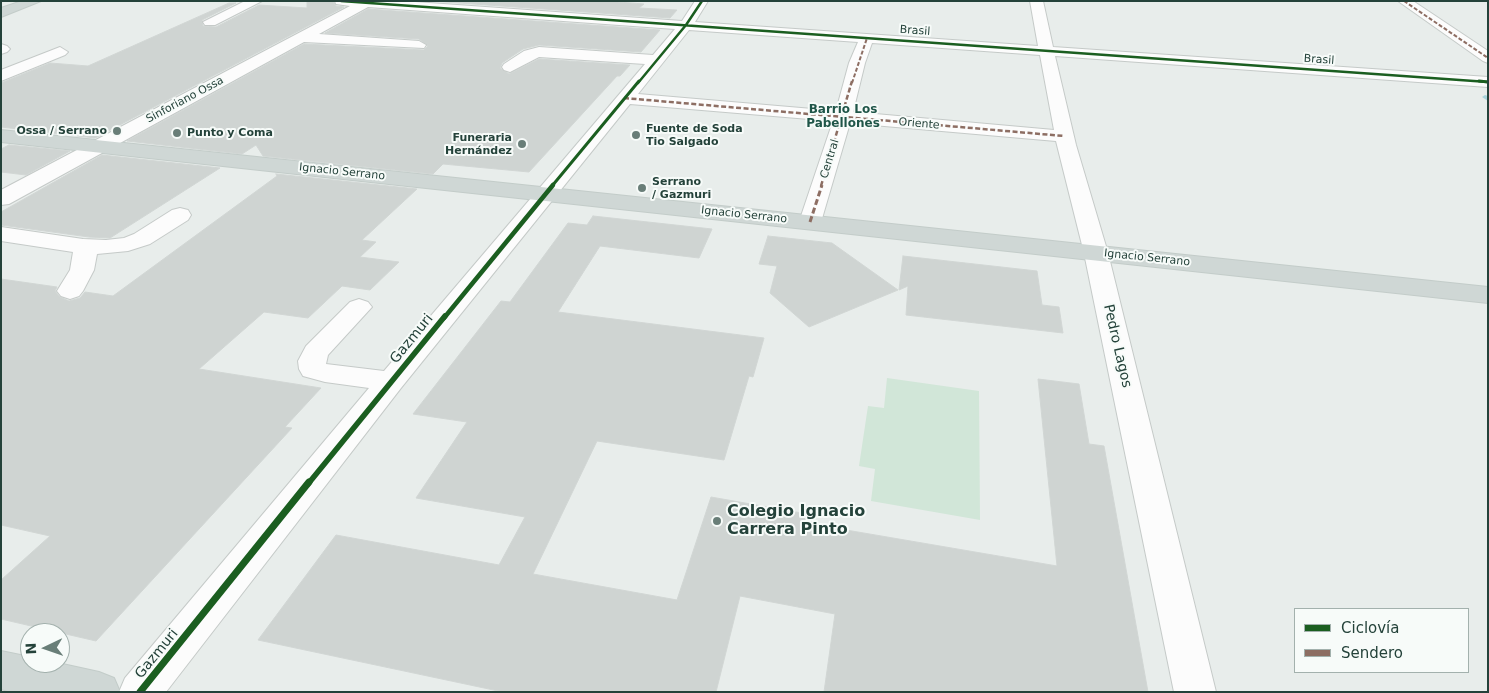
<!DOCTYPE html>
<meta charset="utf-8">
<style>
body{margin:0}
#map{position:relative;width:1489px;height:693px;overflow:hidden;background:#e8edeb;font-family:"DejaVu Sans",sans-serif}
canvas{display:block}
.frame{position:absolute;inset:0;border:2px solid #24423a;pointer-events:none}
.legend{position:absolute;left:1294px;top:608px;width:175px;height:65px;box-sizing:border-box;background:#f7fbf9;border:1px solid #a3b1ad;margin:0;padding:6px 9px;list-style:none;font-size:15px;color:#24423a}
.legend li{display:flex;align-items:center;gap:10px;height:25px}
.legend b{width:25px;border:1px solid #a3b1ad}
.north{position:absolute;left:20px;top:623px;width:50px;height:50px;box-sizing:border-box;background:#f7fbf9;border:1px solid #a3b1ad;border-radius:50%;rotate:267deg;font-size:14px;font-weight:700;line-height:20px;text-align:center;color:#24423a}
.north::after{content:'';display:block;margin:auto;width:18px;height:22px;background:#697e78;clip-path:polygon(50% 0,100% 100%,50% 72%,0 100%)}
</style>
<div id="map">
<canvas width="1489" height="693"></canvas>
<div class="frame"></div>
<ul class="legend">
<li><b style="height:6px;background:#1b5e20"></b>Ciclovía</li>
<li><b style="height:6px;background:#8d6e63"></b>Sendero</li>
</ul>
<div class="north">N</div>
</div>
<script>
const c = document.querySelector('canvas').getContext('2d');
c.lineJoin = 'round';
function fillPath(path, color) { c.fillStyle = color; c.fill(path, 'evenodd'); }
const shape = rows => new Path2D(rows.map(r => 'M' + r).join(''));
function strokePath(path, color, width, dash) { c.strokeStyle = color; c.lineWidth = width; c.lineCap = dash ? 'butt' : 'round'; c.setLineDash(dash || []); c.stroke(path); }
function label(font, color, halo, rows, align = 'center') {
  c.font = font + ' "DejaVu Sans",sans-serif'; c.lineWidth = 4; c.setLineDash([]); c.textBaseline = 'middle'; c.strokeStyle = halo; c.fillStyle = color; for (const [text, x, y, turn = 0] of rows) {
    c.save(); c.translate(x, y); c.rotate((+turn || 0) * Math.PI / 180); c.textAlign = isNaN(turn) ? turn : align; if (halo) c.strokeText(text, 0, 0); c.fillText(text, 0, 0); c.restore();
  }
}
const green = shape([
 [887,378,979,391,980,520,871,501,875,469,859,466,868,406,884,408]
]);
const stream = shape([
 [1485,95,1488,96,1488,101,1482,97,1485,95]
]);
const building = shape([
 [307,1,333,1,336,6,344,7,95,138,1,127,1,83,50,63,88,66,229,3,236,3,202,20,203,26,216,27,259,5,307,8,307,1],
 [431,1,605,1,644,4,639,8,677,10,670,18,431,1],
 [368,9,660,30,641,52,539,45,523,49,502,63,500,68,509,74,539,59,630,65,620,76,617,76,529,172,443,164,433,174,263,156,256,145,242,154,127,141,304,44,424,50,428,46,419,39,325,33,368,9],
 [9,145,70,151,26,175,1,172,1,149,9,145],
 [102,155,220,168,110,238,89,237,1,225,1,212,102,155],
 [276,174,417,189,362,240,376,242,360,257,399,262,370,290,342,286,308,318,264,312,199,369,321,388,285,427,292,428,96,641,1,619,1,580,50,536,1,525,1,279,57,287,55,291,60,297,69,301,80,298,85,292,113,296,277,176,276,174],
 [593,216,712,229,699,258,600,246,558,312,764,338,753,377,749,376,724,460,597,441,533,574,677,600,711,497,813,515,811,524,1057,566,1038,379,1079,384,1089,444,1104,446,1148,692,824,692,835,614,740,596,716,692,503,692,258,640,336,535,499,565,525,517,416,498,467,422,413,414,501,301,510,302,568,223,587,225,593,216],
 [768,236,832,243,898,290,809,327,770,293,777,266,759,264,768,236],
 [903,256,1037,271,1042,305,1059,307,1063,333,906,315,908,286,899,290,903,256]
]);
const minor = shape([
 [245,1,262,1,215,25,205,25,203,22,245,1],
 [335,1,401,1,682,21,695,1,708,1,695,22,1038,46,1030,1,1043,1,1053,47,1488,77,1488,87,1055,56,1076,145,1108,253,1216,692,1174,692,1084,253,1056,141,850,123,821,222,818,227,810,229,802,227,799,222,833,121,630,104,401,388,166,692,119,692,125,678,369,388,325,382,303,376,299,369,298,361,306,346,350,302,359,299,368,302,372,307,328,355,326,364,384,371,645,64,539,57,510,72,504,70,502,67,504,64,524,51,539,47,653,55,675,29,368,7,319,34,419,41,426,45,424,48,304,42,9,204,1,205,1,190,350,6,336,4,335,1],
 [689,30,858,42,849,63,836,111,638,94,689,30],
 [872,43,1040,55,1054,130,853,112,865,63,872,43],
 [1398,1,1413,1,1488,51,1488,63,1483,61,1398,1],
 [1,44,7,46,10,49,7,52,1,54,1,44],
 [60,47,68,52,65,55,1,81,1,70,60,47],
 [180,208,188,210,191,215,188,220,150,244,128,251,97,254,94,270,83,291,79,296,70,299,61,296,57,291,70,270,73,252,1,241,1,227,83,239,106,240,124,238,134,234,172,210,180,208]
]);
const major = shape([
 [22,1,41,1,1,17,1,8,22,1],
 [1,130,1488,287,1488,303,1,142,1,130],
 [1,651,30,657,30,663,58,663,99,672,114,678,120,692,11,692,1,689,1,651]
]);
const quietFar2 = shape([
 [1404,1,1488,58],
 [852,83,867,38]
]);
const quietFar1 = shape([
 [624,98,1064,136],
 [821,186,852,81]
]);
const quiet = shape([
 [810,222,822,185]
]);
const cyclewayFar4 = shape([
 [341,1,1488,82],
 [638,83,686,25,702,1]
]);
const cyclewayFar3 = shape([
 [1479,81,1488,82],
 [552,186,639,81]
]);
const cyclewayFar2 = shape([
 [444,318,553,185]
]);
const cyclewayFar1 = shape([
 [308,484,445,316]
]);
const cycleway = shape([
 [140,692,309,482]
]);
const markers = [
 [117,131,5,"#697e78"],
 [177,133,5,"#697e78"],
 [636,135,5,"#697e78"],
 [522,144,5,"#697e78"],
 [642,188,5,"#697e78"],
 [717,521,5,"#697e78"]
];
const farStreetnames = [
 ["Brasil",915,31,4],
 ["Brasil",1319,60,4],
 ["Sinforiano Ossa",185,100,-28],
 ["Oriente",919,124,5],
 ["Central",830,159,-73],
 ["Ignacio Serrano",342,172,6],
 ["Ignacio Serrano",744,215,6],
 ["Ignacio Serrano",1147,258,6]
];
const farPoinames = [
 ["Fuente de Soda",646,129],
 ["Tio Salgado",646,142],
 ["Ossa / Serrano",107,131,"right"],
 ["Punto y Coma",187,133],
 ["Funeraria",512,138,"right"],
 ["Hernández",512,151,"right"],
 ["Serrano",652,182],
 ["/ Gazmuri",652,195]
];
const farNeighbourhoodnames = [
 ["Barrio Los",843,110],
 ["Pabellones",843,124]
];
const streetNames = [
 ["Gazmuri",412,339,-51],
 ["Pedro Lagos",1117,346,77],
 ["Gazmuri",157,654,-51]
];
const nearPoinames = [
 ["Colegio Ignacio",727,512],
 ["Carrera Pinto",727,530]
];
fillPath(green, '#d1e6d8');
fillPath(stream, '#a9d4db');
fillPath(building, '#cfd4d2');
strokePath(building, '#d1d6d4', 1);
strokePath(minor, '#c5cac8', 2);
strokePath(major, '#c3ccc9', 2);
fillPath(minor, '#fcfcfc');
fillPath(major, '#cfd7d5');
strokePath(quietFar2, '#8d6e63', 2, [4, 2]);
strokePath(quietFar1, '#8d6e63', 2.5, [5, 2.5]);
strokePath(quiet, '#8d6e63', 3, [6, 3]);
strokePath(cyclewayFar4, '#1b5e20', 2.5);
strokePath(cyclewayFar3, '#1b5e20', 3);
strokePath(cyclewayFar2, '#1b5e20', 4.5);
strokePath(cyclewayFar1, '#1b5e20', 5.5);
strokePath(cycleway, '#1b5e20', 7);
for (const [x, y, r, color] of markers) { const dot = new Path2D(); dot.arc(x, y, r, 0, 2 * Math.PI); c.fillStyle = color; c.fill(dot); strokePath(dot, '#f7fbf9', 2); }
label('11px', '#24423a', '#f7fbf9', farStreetnames);
label('bold 11px', '#24423a', '#f7fbf9', farPoinames, 'left');
label('bold 12px', '#1f5548', '#f7fbf9', farNeighbourhoodnames);
label('14px', '#24423a', '#f7fbf9', streetNames);
label('bold 16px', '#24423a', '#f7fbf9', nearPoinames, 'left');
</script>
